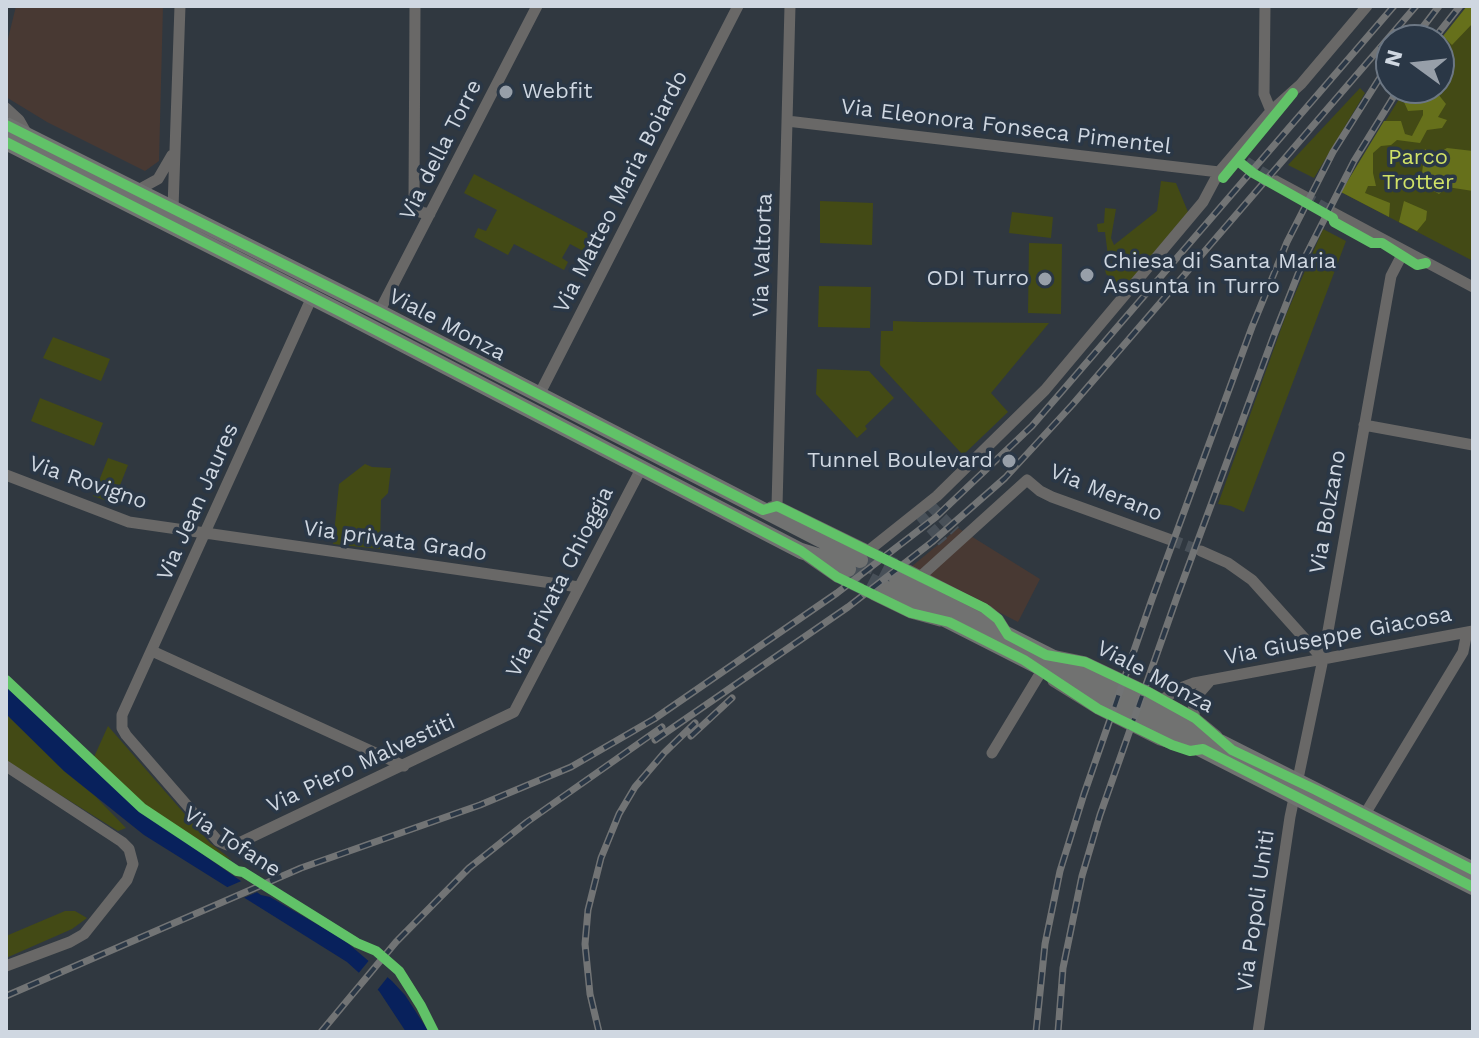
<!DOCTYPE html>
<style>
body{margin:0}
#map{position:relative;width:1479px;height:1038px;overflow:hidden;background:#303840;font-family:"Work Sans",sans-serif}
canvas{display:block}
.frame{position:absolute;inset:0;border:8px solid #cfd7e1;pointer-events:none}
.north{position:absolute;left:1375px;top:24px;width:80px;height:80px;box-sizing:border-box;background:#2a3746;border:2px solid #6c7784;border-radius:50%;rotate:285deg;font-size:22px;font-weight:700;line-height:32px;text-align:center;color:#cfd7e1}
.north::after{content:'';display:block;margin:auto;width:28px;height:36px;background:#979fa9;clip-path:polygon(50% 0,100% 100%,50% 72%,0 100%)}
</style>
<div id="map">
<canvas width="1479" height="1038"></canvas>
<div class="frame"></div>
<div class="north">N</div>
</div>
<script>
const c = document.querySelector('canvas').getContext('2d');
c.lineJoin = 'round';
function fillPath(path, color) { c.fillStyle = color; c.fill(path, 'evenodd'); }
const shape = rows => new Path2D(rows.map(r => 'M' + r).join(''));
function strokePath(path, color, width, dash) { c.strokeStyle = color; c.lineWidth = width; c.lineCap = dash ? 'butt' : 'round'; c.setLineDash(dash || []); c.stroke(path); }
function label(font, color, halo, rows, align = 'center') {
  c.font = font + ' "Work Sans",sans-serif'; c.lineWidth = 7; c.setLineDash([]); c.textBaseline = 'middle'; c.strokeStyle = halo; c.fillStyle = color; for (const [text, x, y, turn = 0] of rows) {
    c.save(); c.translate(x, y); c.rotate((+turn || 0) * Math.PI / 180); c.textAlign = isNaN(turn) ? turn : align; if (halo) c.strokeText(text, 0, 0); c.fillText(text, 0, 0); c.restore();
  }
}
const commercial = shape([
 [16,6,163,6,159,161,145,171,47,122,6,97,6,47],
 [958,528,1040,579,1018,622,911,567]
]);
const green = shape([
 [1467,6,1473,6,1473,261,1341,192,1406,88,1439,88,1439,42],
 [1360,88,1365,93,1314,178,1288,165],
 [474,174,593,236,585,252,570,244,562,258,568,262,564,270,514,244,508,255,474,237,478,228,486,231,497,210,464,193],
 [1161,181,1176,183,1188,212,1120,293,1111,286,1111,278,1106,274,1104,264,1115,262,1115,256,1108,256,1105,232,1098,232,1097,224,1104,223,1105,208,1116,209,1111,238,1114,245,1157,211],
 [820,201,873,203,872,245,820,243],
 [1012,212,1053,217,1051,238,1009,233],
 [1323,229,1346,241,1244,512,1231,506,1218,504,1286,315],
 [1029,243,1062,244,1061,314,1028,313],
 [819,286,871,287,870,328,818,327],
 [893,321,920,322,1049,323,991,393,1008,412,963,455,880,365,881,331,893,331],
 [53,337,110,359,101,381,43,358],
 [817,369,869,371,894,398,865,426,867,429,857,438,816,394],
 [40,398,103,423,94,446,31,421],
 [108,458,128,465,113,503,93,496],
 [365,464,372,467,391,468,388,493,381,500,380,549,333,544,339,484],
 [6,714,64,771,95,796,126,828,118,831,6,761],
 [108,726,210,843,232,860,216,853,144,804,94,757],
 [65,911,75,911,87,918,72,929,6,958,6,936]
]);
const forest = shape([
 [1467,6,1473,6,1473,23,1452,45,1443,36],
 [1434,89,1446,104,1438,117,1447,120,1442,128,1427,130,1420,143,1397,140,1391,145,1381,146,1373,153,1373,173,1376,186,1368,186,1365,193,1390,203,1389,217,1341,192,1384,121,1401,121,1405,134,1412,136,1423,115,1423,110,1408,111,1404,102,1415,91],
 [1447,148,1473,151,1473,191,1447,187,1439,194,1412,179,1422,173,1425,149,1434,156],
 [1404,201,1427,211,1426,220,1417,231,1399,222]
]);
const water = shape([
 [6,687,145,814,261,895,270,897,344,940,392,981,405,995,429,1032,406,1032,379,991,347,962,144,835,64,771,6,714]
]);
const pier = shape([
 [246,879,262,890,239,900,223,889],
 [371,958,390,974,375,993,357,975]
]);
const minorTunnel = shape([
 [1246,162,1276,181],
 [1304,196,1332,212],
 [931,506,955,531],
 [920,515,943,542],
 [1171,540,1201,551],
 [871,552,908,570],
 [837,577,874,595]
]);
const primaryTunnel = shape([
 [860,560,897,579],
 [848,569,884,588]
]);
const minor = shape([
 [415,6,414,200,420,212,430,214],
 [1265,6,1264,94,1271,111],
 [6,108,19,120,28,136],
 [787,121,1219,172],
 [1276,181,1304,196],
 [138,190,158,179,172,155],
 [173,208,180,6],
 [1332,212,1473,287],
 [312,297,122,715,122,728,126,735,218,841,227,845,239,843,514,712,641,469],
 [379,312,537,6],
 [539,395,738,6],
 [1364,425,1473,445],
 [6,475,129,522,579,587],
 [777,506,790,6],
 [771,507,777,506,871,552],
 [868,551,937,496,1045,390,1203,202,1219,172,1271,111,1301,84,1367,6],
 [1201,551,1228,563,1252,580,1323,659],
 [808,557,837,577],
 [908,570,988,611,998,619,1008,635],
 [921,576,1027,480,1040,491,1052,497,1171,540],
 [874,595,911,613,940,621],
 [152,651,404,766],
 [1056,656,1085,662,1148,692,1195,718,1217,736],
 [1053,681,1098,709,1160,740,1194,750],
 [1162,700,1178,689,1194,683,1473,631],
 [1195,718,1193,709,1196,697,1210,681],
 [992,753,1041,672],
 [6,766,122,842,129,849,133,864,127,880,84,934,70,942,6,966],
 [1365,814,1463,652,1467,632],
 [1258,1032,1290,817,1323,659,1391,276,1404,251]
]);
const primary = shape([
 [6,125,379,312,860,560],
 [6,142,341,312,801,551,827,559,848,569],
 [897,579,1473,870],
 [884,588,1473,887]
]);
const rail = shape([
 [1413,40,1439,6],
 [1433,40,1460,6],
 [691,736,732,698],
 [655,740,848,607,932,542,1005,478,1073,404,1416,6],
 [6,996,301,868,480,805,571,767,654,719,837,593,936,517,1032,426,1394,6],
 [321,1032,396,942,469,868,527,822,662,727],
 [599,1032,590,994,585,944,588,910,601,858,619,814,635,787,664,753,695,723],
 [1036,1032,1045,944,1060,871,1084,794,1152,599,1252,327,1287,242,1333,152,1391,60],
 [1058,1032,1063,968,1082,876,1100,815,1178,594,1274,335,1304,259,1354,161,1399,88]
]);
const cycleway = shape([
 [6,125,379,312,763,510,777,506,984,608,998,619,1008,635,1046,655,1085,662,1148,692,1195,718,1232,750,1316,790,1473,870],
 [6,142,341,312,801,551,837,577,911,613,949,622,1024,660,1098,709,1172,745,1190,751,1203,749,1473,887],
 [1238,161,1253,173,1333,218,1334,222,1372,243,1382,243,1417,265,1426,263],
 [1223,178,1293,93],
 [6,680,142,808,237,871,243,872,357,943,376,951,399,971,421,1006,434,1032]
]);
const markers = [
 [506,92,8,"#979fa9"],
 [1087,275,8,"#979fa9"],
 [1045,279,8,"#979fa9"],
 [1009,461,8,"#979fa9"]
];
const poiNames = [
 ["Webfit",522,92],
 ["Chiesa di Santa Maria",1103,262],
 ["Assunta in Turro",1103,287],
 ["ODI Turro",1029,279,"right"],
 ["Tunnel Boulevard",993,461,"right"]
];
const streetNames = [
 ["Via Eleonora Fonseca Pimentel",1006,127,7],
 ["Via della Torre",441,150,-63],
 ["Via Matteo Maria Boiardo",621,192,-63],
 ["Via Valtorta",763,255,-88],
 ["Viale Monza",447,325,28],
 ["Via Rovigno",88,483,19],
 ["Via Merano",1106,493,22],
 ["Via Jean Jaures",198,502,-66],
 ["Via Bolzano",1328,512,-80],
 ["Via privata Grado",395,541,8],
 ["Via privata Chioggia",560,582,-63],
 ["Via Giuseppe Giacosa",1338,636,-11],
 ["Viale Monza",1155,677,28],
 ["Via Piero Malvestiti",361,764,-25],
 ["Via Tofane",232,842,33],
 ["Via Popoli Uniti",1256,911,-82]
];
const parkNames = [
 ["Parco",1418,158],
 ["Trotter",1418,183]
];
fillPath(commercial, '#483933');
fillPath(green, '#434a15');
fillPath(forest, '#66701b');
fillPath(water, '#08215c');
fillPath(pier, '#303840');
strokePath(minorTunnel, '#485058', 11, [11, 5.5]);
strokePath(primaryTunnel, '#485058', 16, [16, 8]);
strokePath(minor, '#696867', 11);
strokePath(primary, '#717271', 16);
strokePath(rail, '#727475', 7);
strokePath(rail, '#2a3746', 4, [12]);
strokePath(cycleway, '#61c268', 10);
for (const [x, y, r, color] of markers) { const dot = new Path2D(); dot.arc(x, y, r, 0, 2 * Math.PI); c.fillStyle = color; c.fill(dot); strokePath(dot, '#2a3746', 3); }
label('22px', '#cfd7e1', '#2a3746', poiNames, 'left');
label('22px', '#cfd7e1', '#2a3746', streetNames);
label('22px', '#d0e167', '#2a3746', parkNames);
</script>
